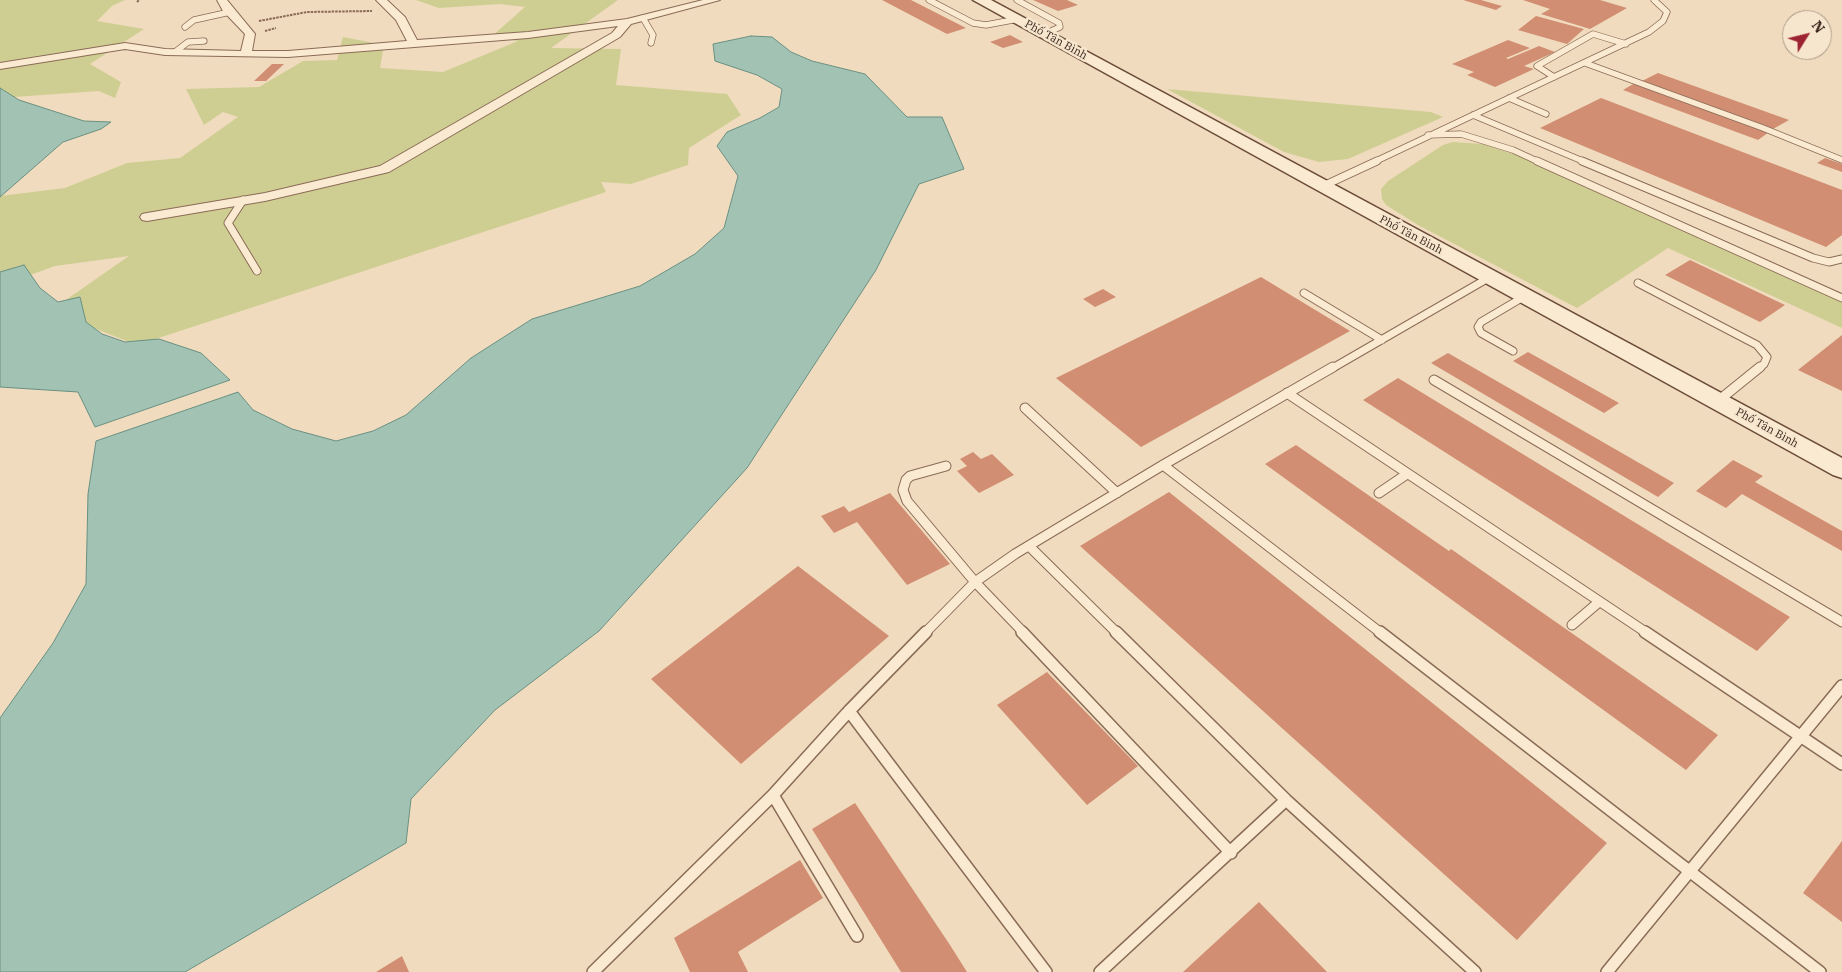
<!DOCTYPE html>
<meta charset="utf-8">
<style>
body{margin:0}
#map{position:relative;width:1842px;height:972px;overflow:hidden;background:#f0dbbe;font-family:"IBM Plex Serif",serif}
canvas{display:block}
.north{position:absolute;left:1782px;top:10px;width:50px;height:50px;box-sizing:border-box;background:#f7e6ce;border:1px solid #ab9986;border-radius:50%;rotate:54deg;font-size:14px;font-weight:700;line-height:20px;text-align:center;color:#38261b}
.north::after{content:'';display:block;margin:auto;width:18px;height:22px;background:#9c2332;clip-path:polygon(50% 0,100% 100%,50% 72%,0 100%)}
</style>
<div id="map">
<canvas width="1842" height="972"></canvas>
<div class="north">N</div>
</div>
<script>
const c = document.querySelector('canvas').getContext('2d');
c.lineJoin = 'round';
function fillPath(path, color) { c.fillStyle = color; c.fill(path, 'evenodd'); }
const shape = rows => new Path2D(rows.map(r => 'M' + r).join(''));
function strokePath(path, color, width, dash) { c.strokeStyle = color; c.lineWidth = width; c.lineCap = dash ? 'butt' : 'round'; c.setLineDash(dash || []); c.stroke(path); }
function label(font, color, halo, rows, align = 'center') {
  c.font = font + ' "IBM Plex Serif",serif'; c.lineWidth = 5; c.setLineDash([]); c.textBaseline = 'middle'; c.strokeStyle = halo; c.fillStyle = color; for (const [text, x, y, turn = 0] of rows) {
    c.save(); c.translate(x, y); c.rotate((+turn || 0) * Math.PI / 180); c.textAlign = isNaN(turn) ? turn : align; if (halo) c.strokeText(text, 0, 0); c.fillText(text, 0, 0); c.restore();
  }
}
const green = shape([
 [0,0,125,0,112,6,97,21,144,29,90,64,121,82,115,98,99,91,0,98],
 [416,0,618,0,551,48,621,49,616,85,727,94,741,115,689,148,688,165,631,184,601,182,606,192,137,345,50,311,129,256,55,266,0,286,0,196,65,188,127,163,180,158,238,117,223,112,204,125,186,89,259,87,303,61,337,60,343,37,384,45,380,68,443,72,518,41,491,37,525,7,500,4,439,8],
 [1167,89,1431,112,1443,117,1348,159,1319,162,1284,152],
 [1453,142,1483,144,1525,158,1842,301,1842,328,1668,248,1577,308,1418,225,1386,205,1382,199,1381,189,1388,181,1443,145]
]);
const water = shape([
 [751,36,772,37,791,52,812,61,865,74,907,117,942,117,964,169,919,184,876,270,747,468,599,631,495,710,411,799,406,843,185,972,0,972,0,718,53,643,86,584,88,494,96,441,238,392,253,410,292,429,336,441,373,431,406,415,471,358,532,319,640,286,695,254,724,228,738,176,717,146,727,132,760,118,779,107,782,89,757,75,715,61,713,44,751,36],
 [0,88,19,100,84,121,111,122,101,129,63,142,0,197,0,88],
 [24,265,40,288,58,302,80,297,86,322,102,334,125,342,159,339,201,353,230,380,95,427,78,392,0,387,0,272,24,265]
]);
const building = shape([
 [882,0,911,0,966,28,947,34],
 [1033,0,1067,0,1078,5,1058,11],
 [1463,0,1481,0,1502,6,1496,10],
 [1523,0,1600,0,1627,8,1590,29,1541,14,1550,9],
 [1536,16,1584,29,1567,44,1518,30],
 [1010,35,1023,42,1003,48,990,42],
 [1508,40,1530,48,1506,58,1508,59,1539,46,1555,52,1524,66,1534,69,1495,87,1467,75,1474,72,1452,64],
 [272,64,284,64,266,81,254,81],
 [1658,73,1789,120,1773,129,1642,81],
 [1635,83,1769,132,1758,140,1623,90],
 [1601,98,1842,190,1842,235,1826,247,1540,128],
 [1825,158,1842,164,1842,172,1817,163],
 [1690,260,1785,305,1760,322,1665,275],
 [1261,277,1350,331,1141,447,1056,378],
 [1103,289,1116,297,1095,307,1083,299],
 [1842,335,1842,391,1798,370],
 [1528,352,1619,403,1604,413,1513,361],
 [1448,353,1674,483,1658,497,1431,363],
 [1398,378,1790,617,1757,651,1363,400],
 [1296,445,1449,551,1451,549,1718,735,1686,770,1265,464],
 [973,452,981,459,992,454,1014,475,979,493,957,471,967,466,960,459],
 [1733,460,1763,476,1755,482,1842,531,1842,551,1742,494,1726,508,1696,491],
 [1169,492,1607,843,1517,940,1080,546],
 [890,493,950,564,907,585,857,522,834,533,821,516,844,506,849,512],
 [798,566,889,636,741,764,651,679],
 [1047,672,1138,766,1087,805,997,705],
 [855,803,950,945,967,972,901,972,812,829],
 [1842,841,1842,922,1803,893],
 [800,860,823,898,738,952,748,972,690,972,674,938],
 [1259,902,1327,972,1183,972],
 [402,956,409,972,376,972]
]);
const path = shape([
 [137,2,139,0],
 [259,21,307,12,372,11],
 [265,31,276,28]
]);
const laneFar3 = shape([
 [929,0,973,23,986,25,1018,19],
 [1017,0,1059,23,1060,27,1045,34],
 [643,18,653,35,651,43],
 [185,27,194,20,230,12],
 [175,52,188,42,204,41],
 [1585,63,1763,128,1842,160],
 [1554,77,1537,66,1593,34,1626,44],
 [1509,98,1546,114],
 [1473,115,1585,162],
 [1428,135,1461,134,1513,150,1539,162],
 [1374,162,1649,32,1663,21,1667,12,1654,0]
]);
const laneFar2 = shape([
 [1537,161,1842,298],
 [1582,161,1813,258,1829,262,1842,259],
 [1321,187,1377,161],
 [243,200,228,223,257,271],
 [1638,283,1757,345,1767,357,1764,364,1758,369],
 [1304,293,1382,340],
 [1513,351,1481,333,1478,327,1481,322,1525,296],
 [1331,369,1490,277]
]);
const laneFar1 = shape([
 [1434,380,1842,622],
 [1287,393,1647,633],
 [1718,401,1760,367],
 [1025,408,1117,493],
 [1163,465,1381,633],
 [946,466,910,476,906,480,903,490,907,501,975,582,1024,633],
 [1379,493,1407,474],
 [1029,546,1117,633],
 [1572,625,1599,602],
 [925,633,975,582,1015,554,1163,465,1333,367]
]);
const lane = shape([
 [1022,632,1231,853],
 [1116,632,1286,800,1475,972],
 [1380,632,1820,972],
 [1645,632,1842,764],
 [849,711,1046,972],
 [773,795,857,936],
 [593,972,773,795,849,711,926,632],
 [1100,972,1286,800],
 [1607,972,1842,686]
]);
const street = shape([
 [217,0,227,0,255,34,252,51,288,51,407,41,396,20,376,0,387,0,405,17,417,40,528,32,627,19,703,0,720,0,631,24,620,37,389,172,265,201,147,221,142,220,140,217,142,214,147,213,265,193,380,166,612,33,618,26,528,38,288,57,165,55,125,49,0,69,0,63,125,43,165,49,241,51,245,34,223,11,217,0]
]);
const secondary = shape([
 [973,0,991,0,1842,458,1842,478,1833,475,973,0]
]);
const farStreetnames = [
 ["Phố Tân Bình",1056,40,29],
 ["Phố Tân Bình",1411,235,28],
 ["Phố Tân Bình",1767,428,29]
];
fillPath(green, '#cfce92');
fillPath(water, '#a2c2b4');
strokePath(water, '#699081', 1);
fillPath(building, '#d18e72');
strokePath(laneFar3, '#8a6b56', 7);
strokePath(laneFar2, '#8a6b56', 9);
strokePath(laneFar1, '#8a6b56', 11);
strokePath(lane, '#8a6b56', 14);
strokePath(street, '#8a6b56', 2);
strokePath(secondary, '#6b4c39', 3);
strokePath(path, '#8a6b56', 2, [2.5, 1]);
strokePath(laneFar3, '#fbead2', 5.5);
strokePath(laneFar2, '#fbead2', 7);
strokePath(laneFar1, '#fbead2', 9);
strokePath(lane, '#fbead2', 11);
fillPath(street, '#fbead2');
fillPath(secondary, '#fbead2');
label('11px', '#38261b', '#f7e6ce', farStreetnames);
</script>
